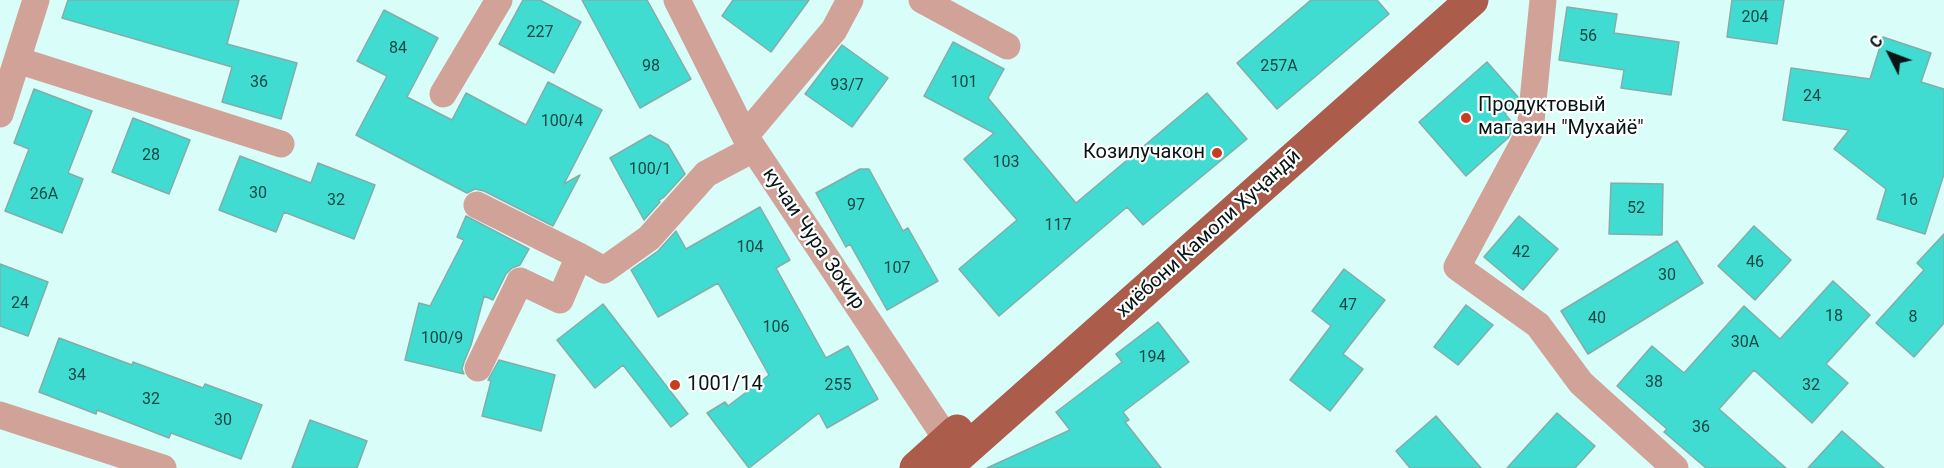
<!DOCTYPE html>
<meta charset="utf-8">
<style>
body{margin:0}
#map{position:relative;width:1944px;height:468px;overflow:hidden;background:#d9fdf9;font-family:Roboto,sans-serif}
canvas{display:block}
.north{position:absolute;left:1860px;top:24px;width:60px;height:60px;-webkit-text-stroke:4px #fff;paint-order:stroke;rotate:312deg;font-size:16px;font-weight:700;line-height:24px;text-align:center;color:#061615}
.north::after{content:'';display:block;margin:auto;width:21px;height:27px;background:#061615;clip-path:polygon(50% 0,100% 100%,50% 72%,0 100%)}
</style>
<div id="map">
<canvas width="1944" height="468"></canvas>
<div class="north">С</div>
</div>
<script>
const c = document.querySelector('canvas').getContext('2d');
c.lineJoin = 'round';
function fillPath(path, color) { c.fillStyle = color; c.fill(path, 'evenodd'); }
const shape = rows => new Path2D(rows.map(r => 'M' + r).join(''));
function strokePath(path, color, width, dash) { c.strokeStyle = color; c.lineWidth = width; c.lineCap = dash ? 'butt' : 'round'; c.setLineDash(dash || []); c.stroke(path); }
function label(font, color, halo, rows, align = 'center') {
  c.font = font + ' Roboto,sans-serif'; c.lineWidth = 4.5; c.setLineDash([]); c.textBaseline = 'middle'; c.strokeStyle = halo; c.fillStyle = color; for (const [text, x, y, turn = 0] of rows) {
    c.save(); c.translate(x, y); c.rotate((+turn || 0) * Math.PI / 180); c.textAlign = isNaN(turn) ? turn : align; if (halo) c.strokeText(text, 0, 0); c.fillText(text, 0, 0); c.restore();
  }
}
const building = shape([
 [68,0,239,0,227,44,297,63,281,119,222,102,232,67,62,18,68,0],
 [523,0,540,0,581,22,554,73,499,44,523,0],
 [582,0,647,0,691,79,640,108,582,0],
 [733,0,809,0,771,52,722,16,733,0],
 [1311,0,1377,0,1389,14,1277,109,1237,63,1311,0],
 [1732,0,1784,0,1777,44,1727,37,1732,0],
 [1567,7,1617,14,1614,33,1679,42,1671,95,1621,88,1624,70,1559,60,1567,7],
 [384,10,438,38,407,97,452,120,466,93,526,125,548,82,602,110,564,184,580,175,553,226,484,191,475,189,467,193,356,135,387,76,357,61,384,10],
 [1883,37,1931,53,1921,82,1944,89,1944,174,1925,234,1877,219,1886,189,1834,149,1849,130,1783,120,1791,68,1870,79,1883,37],
 [953,42,1004,69,988,98,1076,203,1207,93,1247,139,1143,225,1127,207,999,316,959,269,1017,220,964,159,994,133,924,96,953,42],
 [842,45,888,78,852,127,805,94,842,45],
 [1487,62,1518,97,1517,103,1505,114,1515,126,1508,138,1466,176,1419,122,1487,62],
 [34,89,92,111,68,173,83,179,62,233,5,211,29,149,14,143,34,89],
 [133,118,190,140,169,194,112,172,133,118],
 [650,135,668,145,685,174,664,197,659,200,660,202,644,220,610,158,650,135],
 [240,156,311,183,318,163,375,185,354,239,284,212,276,232,219,210,240,156],
 [860,169,869,169,903,231,908,228,938,281,887,310,850,244,846,247,816,193,860,169],
 [1611,183,1663,184,1662,235,1609,234,1611,183],
 [760,207,790,260,776,268,826,358,848,346,878,399,827,428,819,413,749,468,707,413,725,402,728,406,769,375,718,283,658,317,631,270,658,251,676,231,686,249,760,207],
 [466,216,529,249,520,265,512,268,506,274,493,300,484,296,471,345,464,362,462,369,464,374,405,360,419,303,430,306,464,240,457,237,466,216],
 [1519,216,1558,249,1523,290,1484,257,1519,216],
 [1754,226,1791,260,1755,300,1718,266,1754,226],
 [1944,234,1944,323,1914,357,1876,323,1924,270,1917,263,1944,234],
 [1677,241,1703,283,1588,354,1561,311,1677,241],
 [0,264,48,282,28,336,0,326,0,264],
 [1344,269,1385,300,1343,354,1363,369,1330,411,1290,380,1331,326,1312,311,1344,269],
 [1833,281,1870,315,1826,364,1848,383,1812,423,1754,370,1719,409,1786,468,1706,468,1664,432,1667,429,1617,386,1652,346,1684,373,1744,306,1780,339,1833,281],
 [603,304,688,414,671,427,623,365,595,388,557,340,603,304],
 [1466,305,1493,325,1458,365,1434,347,1466,305],
 [1158,322,1189,362,1123,412,1129,420,1125,422,1161,468,987,468,1070,430,1056,412,1122,362,1116,354,1158,322],
 [59,338,132,365,133,362,203,388,205,384,262,405,241,459,171,433,169,438,97,410,96,414,39,392,59,338],
 [499,360,555,375,541,431,482,416,491,381,488,380,499,360],
 [1557,413,1595,446,1575,468,1507,468,1557,413],
 [1436,416,1481,468,1410,468,1396,451,1436,416],
 [310,420,367,441,357,468,292,468,310,420],
 [1842,431,1884,468,1808,468,1842,431]
]);
const street = shape([
 [677,0,745,136,958,456],
 [922,0,1007,46],
 [1543,0,1530,131,1457,267,1538,325,1581,383,1675,468],
 [17,60,281,144],
 [443,94,499,0],
 [0,114,36,0],
 [745,136,834,30,850,0],
 [477,205,579,256],
 [478,368,520,281,560,300,579,256,604,270,649,238,706,174,753,149],
 [0,415,163,468]
]);
const primary = shape([
 [916,468,957,431],
 [945,468,1472,0]
]);
const markers = [
 [1466,118,6,"#c73d20"],
 [1217,153,6,"#c73d20"],
 [675,385,6,"#c73d20"]
];
const numberNames = [
 ["204",1755,18],
 ["227",540,33],
 ["56",1588,37],
 ["84",398,49],
 ["98",651,67],
 ["257А",1279,67],
 ["36",259,83],
 ["101",964,83],
 ["93/7",847,86],
 ["24",1812,97],
 ["100/4",562,122],
 ["28",151,156],
 ["103",1006,163],
 ["100/1",650,170],
 ["30",258,194],
 ["26А",44,195],
 ["32",336,201],
 ["16",1909,201],
 ["97",856,206],
 ["52",1636,209],
 ["117",1058,226],
 ["104",750,248],
 ["42",1521,253],
 ["46",1755,263],
 ["107",897,269],
 ["30",1667,276],
 ["24",20,304],
 ["47",1348,306],
 ["18",1834,317],
 ["8",1913,318],
 ["40",1597,319],
 ["106",776,328],
 ["100/9",442,339],
 ["30А",1745,343],
 ["194",1152,358],
 ["34",77,376],
 ["38",1654,383],
 ["255",838,386],
 ["32",1811,386],
 ["32",151,400],
 ["30",223,421],
 ["36",1701,428]
];
const poiNames = [
 ["Продуктовый",1478,106],
 ["магазин \"Мухайё\"",1478,129],
 ["Козилучакон",1205,153,"right"],
 ["1001/14",687,385]
];
const streetNames = [
 ["хиёбони Камоли Хуҷандӣ",1209,234,-42],
 ["кучаи Чура Зокир",813,239,56]
];
fillPath(building, '#41dcd1');
strokePath(building, '#82ada9', 1.5);
strokePath(street, '#d0a298', 27);
strokePath(primary, '#ab5c4a', 33);
for (const [x, y, r, color] of markers) { const dot = new Path2D(); dot.arc(x, y, r, 0, 2 * Math.PI); c.fillStyle = color; c.fill(dot); strokePath(dot, '#fff', 2); }
label('16px', '#154844', null, numberNames);
label('20px', '#061615', '#fff', poiNames, 'left');
label('20px', '#061615', '#fff', streetNames);
</script>
